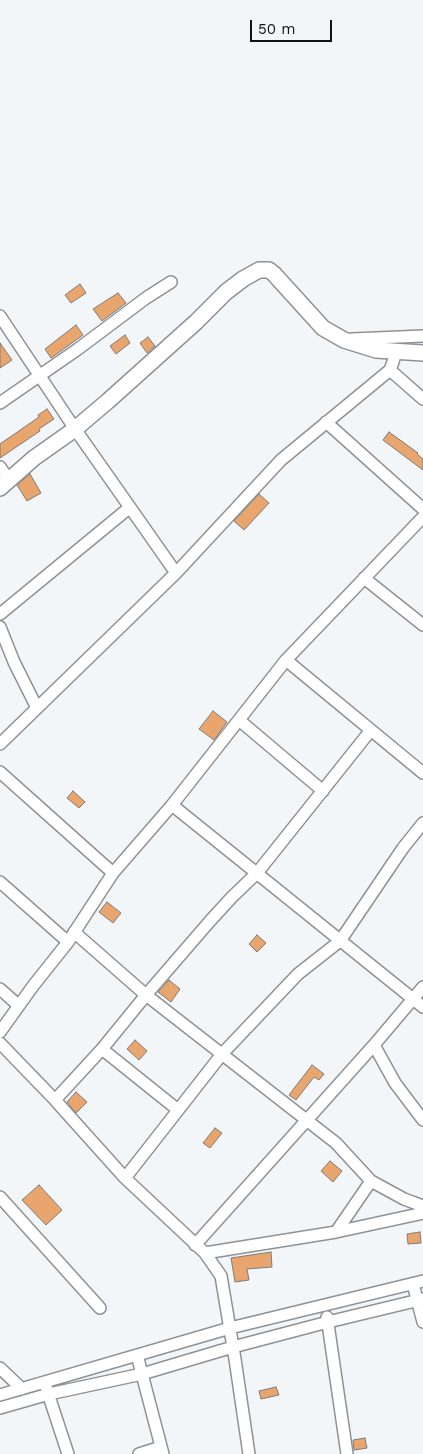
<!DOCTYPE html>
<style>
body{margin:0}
#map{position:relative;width:423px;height:1454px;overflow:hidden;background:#f3f6f9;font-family:"Work Sans",sans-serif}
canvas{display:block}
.scale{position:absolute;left:250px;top:20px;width:82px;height:22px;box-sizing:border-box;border:2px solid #121314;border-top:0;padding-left:6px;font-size:15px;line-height:18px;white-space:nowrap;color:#121314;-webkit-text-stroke:4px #f3f6f9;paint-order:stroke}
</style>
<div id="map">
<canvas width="423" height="1454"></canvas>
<div class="scale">50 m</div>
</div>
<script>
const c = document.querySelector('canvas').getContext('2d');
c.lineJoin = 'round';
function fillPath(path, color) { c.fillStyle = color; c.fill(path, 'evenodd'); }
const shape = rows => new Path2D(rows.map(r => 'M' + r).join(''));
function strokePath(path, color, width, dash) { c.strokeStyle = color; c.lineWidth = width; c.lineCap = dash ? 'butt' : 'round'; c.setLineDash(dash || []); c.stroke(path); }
const building = shape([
 [80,284,86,293,71,303,65,295,80,284],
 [118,293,126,303,102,321,93,309,118,293],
 [76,325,83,335,51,358,45,349,76,325],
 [125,335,130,343,116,354,110,346,125,335],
 [148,337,155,346,147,353,140,343,148,337],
 [0,343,12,360,0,368,0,343],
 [47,409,54,419,39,429,40,431,0,458,0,444,39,417,38,415,47,409],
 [389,432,418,453,417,454,423,459,423,470,383,440,389,432],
 [30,474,41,493,27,501,17,485,30,474],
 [259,494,269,503,244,530,234,521,259,494],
 [213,711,227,722,214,740,199,729,213,711],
 [73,791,85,802,79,808,67,798,73,791],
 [107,902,121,913,113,923,99,912,107,902],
 [257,935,266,943,257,952,249,944,257,935],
 [169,980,180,989,171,1002,158,992,169,980],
 [135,1040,147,1051,139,1060,127,1049,135,1040],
 [312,1065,324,1074,319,1080,314,1077,296,1100,289,1095,312,1065],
 [76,1092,87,1102,76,1113,67,1102,76,1092],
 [215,1128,222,1133,210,1148,203,1143,215,1128],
 [330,1161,342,1171,333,1182,321,1171,330,1161],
 [39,1185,62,1210,46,1225,22,1200,39,1185],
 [420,1232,421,1243,408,1244,407,1234,420,1232],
 [271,1252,272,1267,247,1269,249,1280,235,1282,231,1258,271,1252],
 [276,1387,279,1395,261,1399,259,1391,276,1387],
 [365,1438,367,1448,354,1450,353,1440,365,1438]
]);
const minor = shape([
 [0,316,75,429,176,573],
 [352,339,423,336],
 [390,370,423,399],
 [0,403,78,349,146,298,171,282],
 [326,422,423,509],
 [0,467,9,480],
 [364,578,423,625],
 [0,614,129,508],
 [0,627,14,662,37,708],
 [286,660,423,773],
 [239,720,323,791],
 [0,744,176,573,281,460,390,370,393,362,396,351],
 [0,772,113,873],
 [172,805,423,1007],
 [0,882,68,942],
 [74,932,146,995,336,1143,371,1181,404,1199,423,1206],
 [0,989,18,1005],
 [0,1032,33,986,68,942,113,873,172,805,286,660,423,517],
 [0,1043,55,1100,125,1178,205,1253,221,1276,235,1359,249,1454],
 [374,1045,395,1083,423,1120],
 [102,1049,178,1110],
 [55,1100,102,1049,146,995,210,921,232,897,257,873,371,730],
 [125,1178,222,1054,298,974,340,941,403,848,423,823],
 [0,1197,100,1308],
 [336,1232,371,1181],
 [195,1245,374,1045,423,987],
 [205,1253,336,1232,423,1213],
 [413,1284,423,1322],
 [327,1317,347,1454],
 [137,1355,163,1454],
 [0,1368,22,1389],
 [46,1387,68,1454],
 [0,1395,230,1328,423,1281],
 [0,1408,49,1394,142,1374,233,1347,328,1322,423,1299],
 [139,1454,161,1447]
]);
const tertiary = shape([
 [0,488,34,458,75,429,108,401,196,322,226,292,243,279,259,270,269,270,274,274,323,328,344,340,376,350,423,353]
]);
fillPath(building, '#e8a66e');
strokePath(building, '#7e7b78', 1);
strokePath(minor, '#8f9295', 14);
strokePath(tertiary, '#8f9295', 18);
strokePath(minor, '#fff', 11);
strokePath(tertiary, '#fff', 15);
</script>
